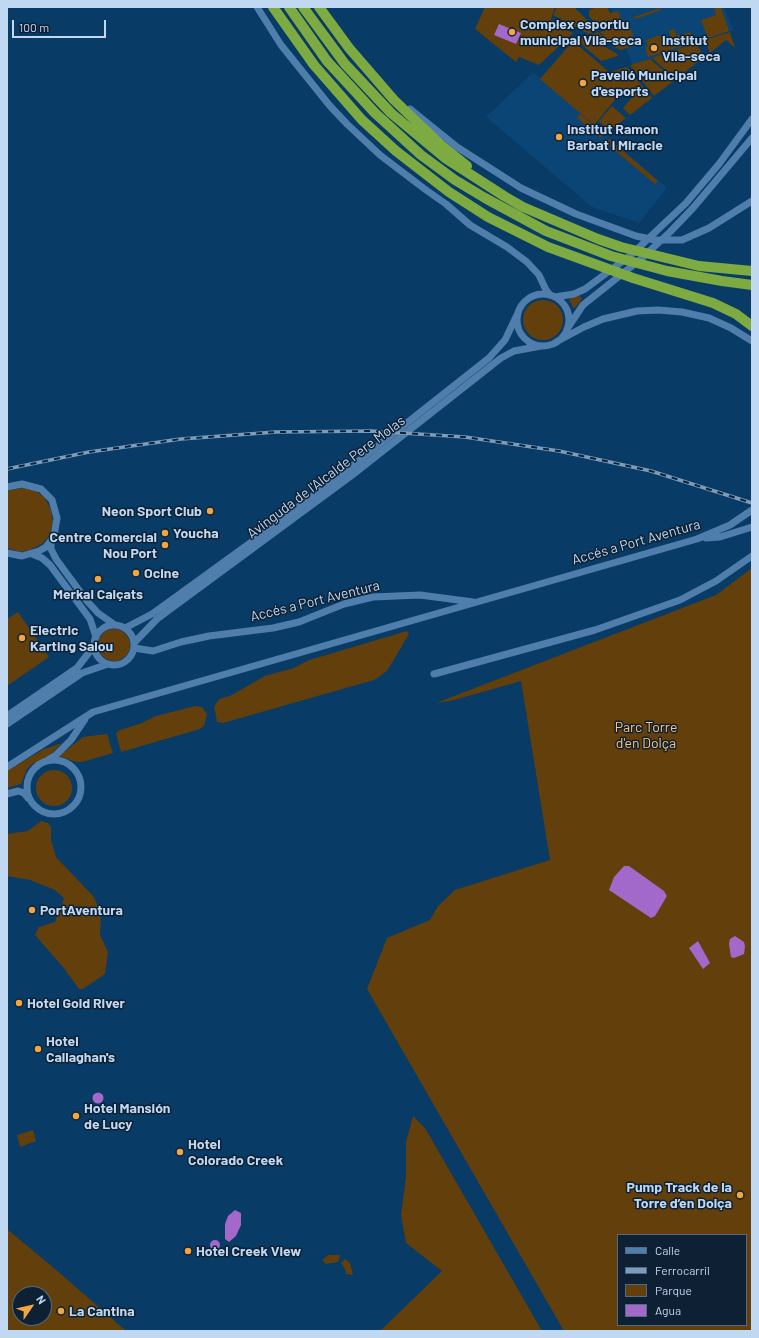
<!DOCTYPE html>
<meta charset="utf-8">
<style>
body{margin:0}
#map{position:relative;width:759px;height:1338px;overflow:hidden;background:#083b65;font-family:Barlow,sans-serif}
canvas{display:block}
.frame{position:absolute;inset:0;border:8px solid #c0d8f2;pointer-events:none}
.legend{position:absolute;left:617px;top:1234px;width:130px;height:92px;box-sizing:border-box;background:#0e2134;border:1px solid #556a80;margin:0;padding:5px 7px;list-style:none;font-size:12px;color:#c0d8f2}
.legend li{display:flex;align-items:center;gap:8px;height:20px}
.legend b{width:20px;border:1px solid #556a80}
.north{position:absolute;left:12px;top:1286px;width:40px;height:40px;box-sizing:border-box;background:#0e2134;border:1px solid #556a80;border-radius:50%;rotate:56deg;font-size:11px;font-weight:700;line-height:16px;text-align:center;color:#c0d8f2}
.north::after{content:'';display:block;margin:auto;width:14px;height:18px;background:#f2a541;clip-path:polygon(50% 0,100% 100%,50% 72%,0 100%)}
.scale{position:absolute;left:12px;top:20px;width:94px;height:18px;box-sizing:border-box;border:2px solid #c0d8f2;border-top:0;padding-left:5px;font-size:12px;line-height:14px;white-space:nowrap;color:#c0d8f2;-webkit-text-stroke:3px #0e2134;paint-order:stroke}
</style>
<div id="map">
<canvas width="759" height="1338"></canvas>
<div class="frame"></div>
<ul class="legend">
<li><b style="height:5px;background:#4f7ead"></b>Calle</li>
<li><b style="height:5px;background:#7a9dbd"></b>Ferrocarril</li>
<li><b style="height:11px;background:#633f0b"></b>Parque</li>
<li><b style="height:11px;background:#a269cb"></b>Agua</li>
</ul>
<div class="north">N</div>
<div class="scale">100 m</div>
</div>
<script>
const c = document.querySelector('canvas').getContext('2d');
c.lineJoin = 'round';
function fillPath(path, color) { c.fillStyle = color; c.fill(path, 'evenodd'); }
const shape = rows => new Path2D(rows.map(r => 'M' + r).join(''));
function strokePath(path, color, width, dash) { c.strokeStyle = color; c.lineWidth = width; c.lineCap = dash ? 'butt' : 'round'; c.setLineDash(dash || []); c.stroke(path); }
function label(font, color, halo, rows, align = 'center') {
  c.font = font + ' Barlow,sans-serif'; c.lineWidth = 3; c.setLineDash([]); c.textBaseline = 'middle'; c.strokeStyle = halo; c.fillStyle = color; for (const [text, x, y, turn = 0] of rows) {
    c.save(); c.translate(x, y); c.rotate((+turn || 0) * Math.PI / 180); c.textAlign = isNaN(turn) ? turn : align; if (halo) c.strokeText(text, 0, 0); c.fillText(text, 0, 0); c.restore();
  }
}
const built = shape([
 [610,7,724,7,733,30,633,66],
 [533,72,667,188,639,223,592,207,486,117]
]);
const green = shape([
 [485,7,555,7,551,19,555,21,554,23,573,33,539,65,519,57,516,62,475,29],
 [557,7,574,7,598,31,589,34,553,15],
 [597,7,607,7,610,13,618,11,622,21,600,29,589,16,589,10],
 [721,7,729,31,708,38,701,20,716,15,714,8],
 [660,8,661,10,635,19,634,17],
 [628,22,636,45,621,50,614,47,600,32],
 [674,29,677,36,690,32,696,42,648,57,645,47,648,46,646,40,660,35,662,41,671,38,669,31],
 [598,32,609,42,608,44,591,35],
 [730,32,735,48,726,40,710,53,705,40],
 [583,35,616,53,618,56,601,61,580,43],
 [573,41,609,72,627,67,652,98,630,115,623,108,633,96,624,89,594,125,540,79],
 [696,43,704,57,676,79,652,58],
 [650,59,675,80,654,96,630,65],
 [612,106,626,118,609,131,599,121],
 [580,114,604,134,600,138,577,118],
 [609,139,658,181,655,184,606,143],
 [580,296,582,299,574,309,569,299],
 '523 320a20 20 0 1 1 40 0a20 20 0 1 1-40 0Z',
 [22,488,36,491,45,498,51,510,53,523,49,536,42,544,30,550,20,552,7,548,7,491],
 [752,568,752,1331,564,1331,367,989,387,938,430,920,438,906,455,890,550,860,521,681,454,700,436,703,716,595],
 [618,1235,746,1235,746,1325,618,1325],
 [18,612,49,657,7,686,7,619],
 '98 645a16 16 0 1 1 32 0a16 16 0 1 1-32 0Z',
 [407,631,409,634,387,671,374,680,223,723,217,722,214,707,219,699,230,696,265,676,294,668,309,660],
 [195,706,202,707,207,714,204,726,200,729,121,752,116,733,120,730,142,723,156,716],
 [107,734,113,753,82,762,76,762,59,756,83,737],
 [62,743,49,756,32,764,27,769,21,784,7,788,7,771,44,749],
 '36 788a18 18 0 1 1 36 0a18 18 0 1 1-36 0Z',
 [41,821,48,823,51,827,51,840,56,857,94,897,101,914,100,935,108,952,105,974,83,989,79,989,63,967,35,935,39,927,55,922,64,898,55,890,30,880,7,876,7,834,28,831],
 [413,1116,425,1128,542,1331,380,1331,442,1271,406,1243,401,1215,406,1177,406,1142],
 [33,1130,36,1141,20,1147,17,1135],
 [7,1229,61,1274,126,1331,7,1331],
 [20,1294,44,1294,44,1318,20,1318],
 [329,1255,340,1255,338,1262,326,1264,322,1260],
 [345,1259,350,1263,353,1275,346,1274,345,1269,341,1263]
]);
const water = shape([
 [499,24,521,33,516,44,494,35],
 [624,866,629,866,664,891,667,896,655,916,651,918,609,890,614,877],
 [735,936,744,942,745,946,744,954,734,958,731,957,729,944,730,939],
 [698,941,710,963,703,969,689,948],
 '92.5 1098a5.5 5.5 0 1 1 11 0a5.5 5.5 0 1 1-11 0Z',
 [235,1210,241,1213,241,1225,236,1236,229,1242,225,1239,225,1224,228,1216],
 '210 1245a5 5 0 1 1 10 0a5 5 0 1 1-10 0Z'
]);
const minor = shape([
 [257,7,281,45,330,106,347,124,380,155,426,190,446,204,470,225,507,247,527,262,539,275,546,290,550,295],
 [410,109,457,147,521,188,576,214,636,236,655,240,682,240,709,228,752,201],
 '517 320a26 26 0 1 1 52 0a26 26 0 1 1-52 0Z',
 [555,297,574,294,585,289,631,255,686,203,719,164,752,119],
 [567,329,583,305,642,258,670,232,693,208,752,138],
 [556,342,584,327,603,319,637,311,658,310,682,312,709,318,731,328,752,341],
 [7,487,22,484,41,489,52,500,57,518,54,536,46,547,39,551,22,556,7,553],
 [706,538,720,537,752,527],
 [51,541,51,549,56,559,87,601,98,613,115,625],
 [32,554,42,558,50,565,90,619,96,637],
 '94 645a20 20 0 1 1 40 0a20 20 0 1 1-40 0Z',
 [125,628,152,614,250,543,346,471,489,358,505,340,517,315],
 [134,643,157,619,351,476,501,358,514,351,541,346],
 [134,648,153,651,181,642,209,636,273,628,299,622,344,604,373,597,420,595,473,602],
 [434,674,595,630,680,600,716,581,752,556],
 [7,716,77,668,94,646],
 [7,724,82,673,108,664],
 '27 787a27 27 0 1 1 54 0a27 27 0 1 1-54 0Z',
 [48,760,56,755,71,740,85,719],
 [7,767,93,712,697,539,730,525,752,510],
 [7,794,18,791,24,793,28,798]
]);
const highway = shape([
 [273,7,314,65,362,120,396,151,449,192,488,217,548,247,633,278,713,303,736,314,752,326],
 [289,7,327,61,375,113,421,155,455,180,485,198,546,231,611,256,667,271,722,281,752,285],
 [303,7,345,64,391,113,445,158,504,196,523,207,598,239,621,247,699,266,752,271],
 [319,7,349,48,394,100,442,146,467,166]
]);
const rail = shape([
 [7,469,89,452,181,439,276,432,371,431,465,437,559,451,651,471,752,503]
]);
const markers = [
 [512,32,4,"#f2a541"],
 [654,48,4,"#f2a541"],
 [583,83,4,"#f2a541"],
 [559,137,4,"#f2a541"],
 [210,511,4,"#f2a541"],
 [165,533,4,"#f2a541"],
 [165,545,4,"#f2a541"],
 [136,573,4,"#f2a541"],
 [98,579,4,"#f2a541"],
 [22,638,4,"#f2a541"],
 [32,910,4,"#f2a541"],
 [19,1003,4,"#f2a541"],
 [38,1049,4,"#f2a541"],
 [76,1116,4,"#f2a541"],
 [180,1152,4,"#f2a541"],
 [740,1195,4,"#f2a541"],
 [188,1251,4,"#f2a541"],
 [61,1311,4,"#f2a541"]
];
const poiNames = [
 ["Complex esportiu",520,24],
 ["municipal Vila-seca",520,40],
 ["Institut",662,40],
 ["Vila-seca",662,56],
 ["Pavelló Municipal",591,75],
 ["d'esports",591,91],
 ["Institut Ramon",567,129],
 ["Barbat i Miracle",567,145],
 ["Neon Sport Club",202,511,"right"],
 ["Youcha",173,533],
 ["Centre Comercial",157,537,"right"],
 ["Nou Port",157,553,"right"],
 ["Ocine",144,573],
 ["Merkal Calçats",98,594,"center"],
 ["Electric",30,630],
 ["Karting Salou",30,646],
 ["PortAventura",40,910],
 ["Hotel Gold River",27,1003],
 ["Hotel",46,1041],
 ["Callaghan's",46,1057],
 ["Hotel Mansión",84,1108],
 ["de Lucy",84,1124],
 ["Hotel",188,1144],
 ["Colorado Creek",188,1160],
 ["Pump Track de la",732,1187,"right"],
 ["Torre d’en Dolça",732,1203,"right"],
 ["Hotel Creek View",196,1251],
 ["La Cantina",69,1311]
];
const streetNames = [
 ["Avinguda de l'Alcalde Pere Molas",326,477,-37],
 ["Accés a Port Aventura",636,542,-16],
 ["Accés a Port Aventura",315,601,-14]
];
const parkNames = [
 ["Parc Torre",646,727],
 ["d'en Dolça",646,743]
];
fillPath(built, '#0b4575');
fillPath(green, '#633f0b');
fillPath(water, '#a269cb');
strokePath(minor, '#4f7ead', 7);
strokePath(highway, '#7dab42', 10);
strokePath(rail, '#7a9dbd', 3.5);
strokePath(rail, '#0e2134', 2, [6]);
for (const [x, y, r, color] of markers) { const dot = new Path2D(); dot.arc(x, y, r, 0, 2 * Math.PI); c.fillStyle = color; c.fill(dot); strokePath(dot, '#0e2134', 1.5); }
label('bold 14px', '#c0d8f2', '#0e2134', poiNames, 'left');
label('14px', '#c0d8f2', '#0e2134', streetNames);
label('14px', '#ffc37f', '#0e2134', parkNames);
</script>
